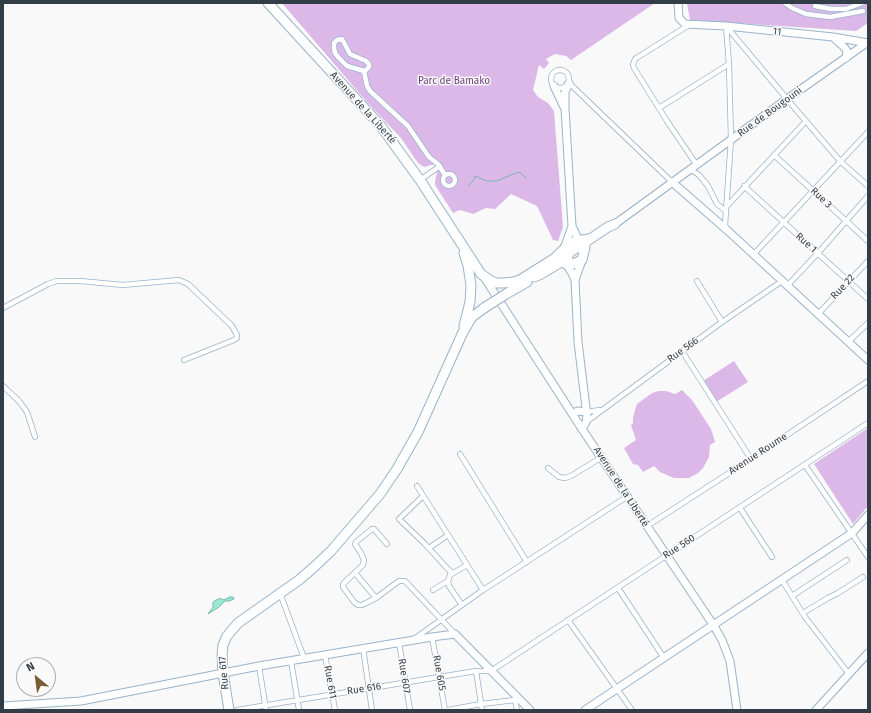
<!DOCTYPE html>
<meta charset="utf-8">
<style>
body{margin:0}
#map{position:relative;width:871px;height:713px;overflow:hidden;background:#f9f9f9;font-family:"Fira Sans",sans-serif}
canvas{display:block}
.frame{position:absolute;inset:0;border:4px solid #323d47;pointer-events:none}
.north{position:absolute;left:16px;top:657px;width:40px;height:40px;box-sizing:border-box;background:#f9f9f9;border:1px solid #a9aeb2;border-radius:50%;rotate:331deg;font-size:11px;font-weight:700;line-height:16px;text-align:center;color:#323d47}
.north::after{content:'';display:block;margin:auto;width:14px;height:18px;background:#7b5b31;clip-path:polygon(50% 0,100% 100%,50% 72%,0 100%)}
</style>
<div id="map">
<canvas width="871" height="713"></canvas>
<div class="frame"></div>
<div class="north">N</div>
</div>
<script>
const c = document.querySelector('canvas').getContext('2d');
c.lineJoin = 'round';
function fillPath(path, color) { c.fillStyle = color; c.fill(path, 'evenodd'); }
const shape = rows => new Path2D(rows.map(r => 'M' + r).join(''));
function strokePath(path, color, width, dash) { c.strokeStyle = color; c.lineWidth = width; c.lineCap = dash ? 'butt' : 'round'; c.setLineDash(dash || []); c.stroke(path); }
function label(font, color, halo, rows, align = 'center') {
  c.font = font + ' "Fira Sans",sans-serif'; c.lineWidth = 3; c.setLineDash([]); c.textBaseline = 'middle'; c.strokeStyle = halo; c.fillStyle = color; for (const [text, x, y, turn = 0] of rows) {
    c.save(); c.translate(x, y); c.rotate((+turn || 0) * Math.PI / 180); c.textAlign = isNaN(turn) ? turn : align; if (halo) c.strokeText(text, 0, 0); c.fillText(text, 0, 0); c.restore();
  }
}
const green = shape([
 [282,3,655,3,571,60,566,56,555,54,546,59,549,63,544,69,539,65,533,90,538,97,548,103,554,111,563,227,558,241,553,240,537,206,511,194,495,209,486,208,473,214,460,210,453,213,435,185,435,181,438,168,435,164,424,167,418,163,401,138,366,101],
 [687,3,868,3,868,23,856,31,690,20],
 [734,361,748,382,716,402,703,381],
 [682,390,692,400,711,429,715,442,710,445,709,457,703,468,698,473,689,478,674,478,660,472,654,466,643,472,638,465,633,464,624,448,636,440,631,425,633,423,633,417,637,404,652,393,659,391,666,391,675,394],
 [868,428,868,506,853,524,814,464]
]);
const water = shape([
 [230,597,233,597,234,599,229,601,225,601,219,607,208,614,213,607,213,602,220,598,221,599,224,600,230,597]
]);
const stream = shape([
 [468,186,474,180,475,176,487,181,497,181,518,172,521,173,526,178]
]);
const street = shape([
 [785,3,792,8,806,14,830,17,863,11],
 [815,6,831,9,846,9,862,3],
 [689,25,638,57,635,59,633,65,634,68,667,121,696,164],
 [726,26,787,99,840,161,868,186],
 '551 79a9 9 0 1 1 18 0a9 9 0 1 1-18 0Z',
 [364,72,369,67,369,64,366,61,350,54,342,39,337,40,334,43,334,48,335,53,339,58,347,66,364,71,367,86,370,91,408,126,429,157,438,164,445,175],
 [569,83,672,182],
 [659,108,729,64],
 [774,155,868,241],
 [690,169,699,175,708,186,717,204,726,211],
 '443 180a6 6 0 1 1 12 0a6 6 0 1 1-12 0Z',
 [420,180,440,166],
 [744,186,868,299],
 [727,206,806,121],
 [726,228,725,225,731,140,729,64,726,26],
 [753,255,868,132],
 [697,281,722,322],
 [787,286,818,253,868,196],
 [3,308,48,284,57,281,80,281,123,285,179,280,188,284,232,326,237,335,237,338,234,340,184,360],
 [818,314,868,261],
 [849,341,868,323],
 [682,351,751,459],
 [3,386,19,401,27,412,35,437],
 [586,412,600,410],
 [586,422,722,322,782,281],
 [460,454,527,562],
 [805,465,868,557],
 [548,468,559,477,565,478,571,476,602,457],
 [417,486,483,590],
 [423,496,399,519,424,543,447,568,451,572,448,581,449,586,462,605],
 [740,508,772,557],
 [647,526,751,459,868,381],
 [387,544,374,529,372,529,356,542,355,544,361,553,364,560,363,565,343,584,343,587,354,602,358,605,362,605,376,598,399,581,405,581,455,634],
 [429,548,448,535],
 [355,573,376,598],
 [450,575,467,565],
 [782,580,805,617,849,674],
 [618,588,664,658],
 [433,590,448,581],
 [280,593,304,658],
 [792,596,847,560],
 [803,613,828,598,838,593,863,577],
 [568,620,632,710],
 [432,637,445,710],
 [414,639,483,590,628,496],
 [399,642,410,710],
 [363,648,372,710],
 [325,655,335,710],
 [291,661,299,710],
 [259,666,266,710],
 [476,671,482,710],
 [515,700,517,710],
 [237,710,476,671,491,671,868,423],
 [448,710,481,704,515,700,517,697]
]);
const secondary = shape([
 [678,3,679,18,685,24,726,26,833,37,868,43],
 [835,39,844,47,847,51,846,58],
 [569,83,565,92,565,108,572,226,579,241],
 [554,86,564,107],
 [672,182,727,230,868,360],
 [615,224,787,99,868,42],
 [564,249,572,226],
 [582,260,575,280,578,342,587,416,586,422,582,429],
 [566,264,572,273,575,280],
 [573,413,578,411,586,412],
 [3,706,81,701,259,666,432,637,455,634,530,710],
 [585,710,852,533,868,515]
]);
const primary = shape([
 [484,277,582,429,714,626,722,640,730,661,737,710],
 [816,710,868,653]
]);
const highway = shape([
 [268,3,380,125,420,180,481,274,491,281,496,283,504,283,513,282,520,280,555,258,569,244,576,241,589,239],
 [560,259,608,227,615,224],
 [562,262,566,264,573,264,582,260,585,247,584,244,579,241],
 [534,277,539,275,568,258],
 [506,294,527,282],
 [464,326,470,302,471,285,468,266,464,253],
 [229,710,223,673,222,655,223,645,227,636,238,623,299,580,313,568,331,551,380,494,397,469,418,432,463,332,472,317,484,308]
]);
const highwayBridge = shape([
 [484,308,506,294]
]);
const streetNames = [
 ["11",777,32,6],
 ["Avenue de la Liberté",363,108,48],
 ["Rue de Bougouni",770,112,-36],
 ["Rue 3",821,198,43],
 ["Rue 1",806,243,42],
 ["Rue 22",843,287,-47],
 ["Rue 566",683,350,-36],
 ["Avenue Roume",758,454,-33],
 ["Avenue de la Liberté",621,487,57],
 ["Rue 560",679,547,-33],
 ["Rue 617",224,673,-95],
 ["Rue 605",439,673,80],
 ["Rue 607",404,676,81],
 ["Rue 611",330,682,80],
 ["Rue 616",364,689,-9]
];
const parkNames = [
 ["Parc de Bamako",454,81]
];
fillPath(green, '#dbb8e8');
fillPath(water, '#99e9d5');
strokePath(water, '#7ab5aa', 1);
strokePath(stream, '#7ab5aa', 1);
strokePath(street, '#99b3cb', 6);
strokePath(secondary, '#99b3cb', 9);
strokePath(primary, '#99b3cb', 9);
strokePath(highway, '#99b3cb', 11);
strokePath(street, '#fff', 4.5);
strokePath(secondary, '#fff', 7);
strokePath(primary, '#fff', 7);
strokePath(highway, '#fff', 9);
strokePath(highwayBridge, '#99b3cb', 11, []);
strokePath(highwayBridge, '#fff', 9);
label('10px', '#323d47', '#f9f9f9', streetNames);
label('10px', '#6e3f7f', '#f9f9f9', parkNames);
</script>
